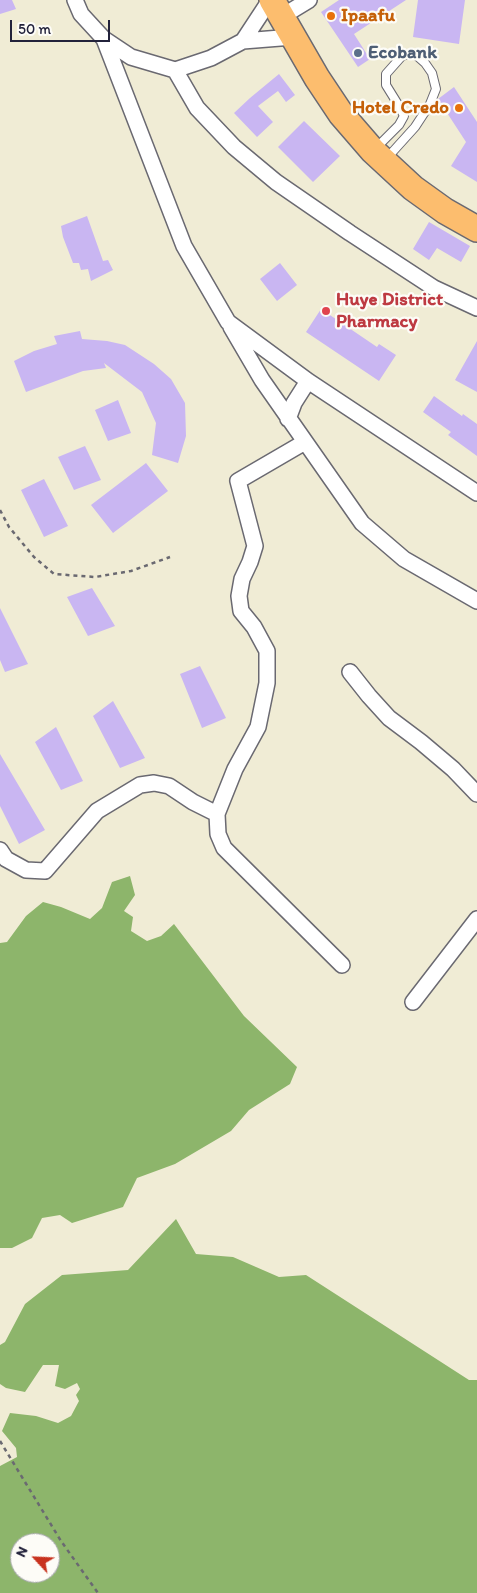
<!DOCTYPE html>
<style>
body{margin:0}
#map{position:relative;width:477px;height:1593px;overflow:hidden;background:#f0ecd5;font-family:Itim,sans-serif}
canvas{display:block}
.north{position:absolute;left:10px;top:1533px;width:50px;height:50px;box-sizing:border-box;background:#fdfcf7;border:1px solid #a5a5ac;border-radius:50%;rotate:295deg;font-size:14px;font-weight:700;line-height:20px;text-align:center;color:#22223b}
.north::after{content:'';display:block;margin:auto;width:18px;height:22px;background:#c8321e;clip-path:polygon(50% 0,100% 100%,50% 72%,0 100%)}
.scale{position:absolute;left:10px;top:20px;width:100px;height:22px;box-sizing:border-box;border:2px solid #22223b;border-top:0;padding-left:6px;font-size:15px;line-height:18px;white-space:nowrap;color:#22223b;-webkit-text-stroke:4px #fdfcf7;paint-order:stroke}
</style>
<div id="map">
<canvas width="477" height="1593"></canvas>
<div class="north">N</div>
<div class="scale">50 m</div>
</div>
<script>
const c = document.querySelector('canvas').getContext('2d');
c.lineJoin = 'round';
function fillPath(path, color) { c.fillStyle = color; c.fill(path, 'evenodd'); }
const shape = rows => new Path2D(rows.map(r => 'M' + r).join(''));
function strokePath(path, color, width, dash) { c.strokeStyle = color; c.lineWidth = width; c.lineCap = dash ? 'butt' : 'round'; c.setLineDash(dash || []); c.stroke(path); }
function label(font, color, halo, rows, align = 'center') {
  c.font = font + ' Itim,sans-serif'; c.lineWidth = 4.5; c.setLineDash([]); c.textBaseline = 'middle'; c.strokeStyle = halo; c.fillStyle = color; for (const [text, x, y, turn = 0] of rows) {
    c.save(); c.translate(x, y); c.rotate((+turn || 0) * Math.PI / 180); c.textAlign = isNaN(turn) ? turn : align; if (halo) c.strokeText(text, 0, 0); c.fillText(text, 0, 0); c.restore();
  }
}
const forest = shape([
 [130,876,135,895,124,911,133,917,131,931,147,941,161,936,174,924,244,1016,297,1067,290,1084,249,1110,231,1131,175,1164,137,1178,123,1207,72,1223,60,1215,42,1218,32,1238,12,1248,0,1248,0,943,7,942,26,916,43,902,61,907,90,919,102,908,112,882],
 [176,1219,196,1254,233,1257,279,1277,306,1275,469,1380,477,1380,477,1593,0,1593,0,1466,17,1457,16,1448,2,1431,10,1413,36,1416,58,1423,71,1416,79,1401,76,1395,80,1389,77,1383,65,1389,55,1386,59,1365,43,1365,25,1392,6,1388,0,1384,0,1345,5,1342,25,1304,62,1275,128,1270],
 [20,1543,50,1543,50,1573,20,1573]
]);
const building = shape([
 [0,0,12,0,16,9,0,14],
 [339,0,406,0,354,34,370,59,358,67,321,12],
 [418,0,465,0,459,44,413,37],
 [279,74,295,95,286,102,278,91,258,106,273,122,257,137,234,113,250,98],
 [454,87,477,122,477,182,451,166,466,142,438,99],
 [304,121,340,156,313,182,278,147],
 [87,216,103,261,108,260,113,270,91,281,88,269,81,270,79,263,73,263,63,237,61,226],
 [429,222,470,246,461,262,437,248,429,260,413,249],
 [280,263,297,285,277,301,260,279],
 [321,309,377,347,379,344,396,355,379,381,306,332],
 [80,331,82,339,107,341,125,345,154,364,171,379,185,403,186,436,178,463,152,455,156,423,142,392,104,363,106,368,83,371,26,392,14,361,34,351,57,344,54,336],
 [477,341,477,392,455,380],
 [434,396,462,416,463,414,477,424,477,456,448,435,451,432,423,412],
 [118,400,131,433,108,441,95,410],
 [85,446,101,480,74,490,58,457],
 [146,463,168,491,113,533,91,505],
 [44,479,68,526,44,537,21,490],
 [92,588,115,626,88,636,67,597],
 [0,608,28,664,5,672,0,660],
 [200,666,226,718,202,728,180,674],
 [113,701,145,758,120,768,93,716],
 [56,727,83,781,61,790,35,742],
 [0,754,45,830,19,844,0,806]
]);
const path = shape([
 [0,510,9,527,34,557,54,574,95,577,131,571,170,557],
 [0,1441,61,1541,98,1593]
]);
const service = shape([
 [375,149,399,125,404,116,399,106,386,85,386,74,402,56,409,54,416,55,425,63,432,73,436,89,430,104,415,127,387,158]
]);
const minor = shape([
 [75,0,81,14,104,39,131,57,175,70,197,108,234,147,276,182,350,233,434,288,477,308],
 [281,17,309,0],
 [104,39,184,246,228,322,308,381,477,493],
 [243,41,270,0],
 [175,70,211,58,243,41,293,37],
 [231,327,262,380,362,523,404,559,477,601],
 [288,419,294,403,308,381],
 [305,442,238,481,255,546,250,562,242,579,239,596,241,611,254,627,267,651,267,683,258,727,235,769,217,814,218,834,224,848,342,965],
 [350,672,369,696,389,718,421,742,453,769,477,794],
 [0,850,6,859,26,870,45,871,97,811,140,785,154,783,169,786,193,802,217,814],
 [413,1002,477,919]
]);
const trunk = shape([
 [272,0,317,78,341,114,373,151,413,188,445,211,477,229]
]);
const markers = [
 [331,16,5,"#e8710a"],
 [358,53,5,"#5c6f8a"],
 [459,108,5,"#e8710a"],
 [326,311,5,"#e0444e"]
];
const foodNames = [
 ["Ipaafu",341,16],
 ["Hotel Credo",449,108,"right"]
];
const serviceNames = [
 ["Ecobank",368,53]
];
const healthNames = [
 ["Huye District",336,300],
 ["Pharmacy",336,322]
];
fillPath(forest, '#8db56b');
fillPath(building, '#c9b6f2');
strokePath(service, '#6a6971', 10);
strokePath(minor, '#6a6971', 18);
strokePath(trunk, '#6a6971', 28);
strokePath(path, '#6a6971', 2.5, [4, 4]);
strokePath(service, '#fff', 8);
strokePath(minor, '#fff', 15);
strokePath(trunk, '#fcbd6e', 25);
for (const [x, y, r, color] of markers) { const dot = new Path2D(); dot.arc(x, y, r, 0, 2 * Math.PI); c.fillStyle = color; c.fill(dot); strokePath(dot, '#fdfcf7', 2); }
label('bold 19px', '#c56008', '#fdfcf7', foodNames, 'left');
label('bold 19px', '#4e5e75', '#fdfcf7', serviceNames, 'left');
label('bold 19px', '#be3a42', '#fdfcf7', healthNames, 'left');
</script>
